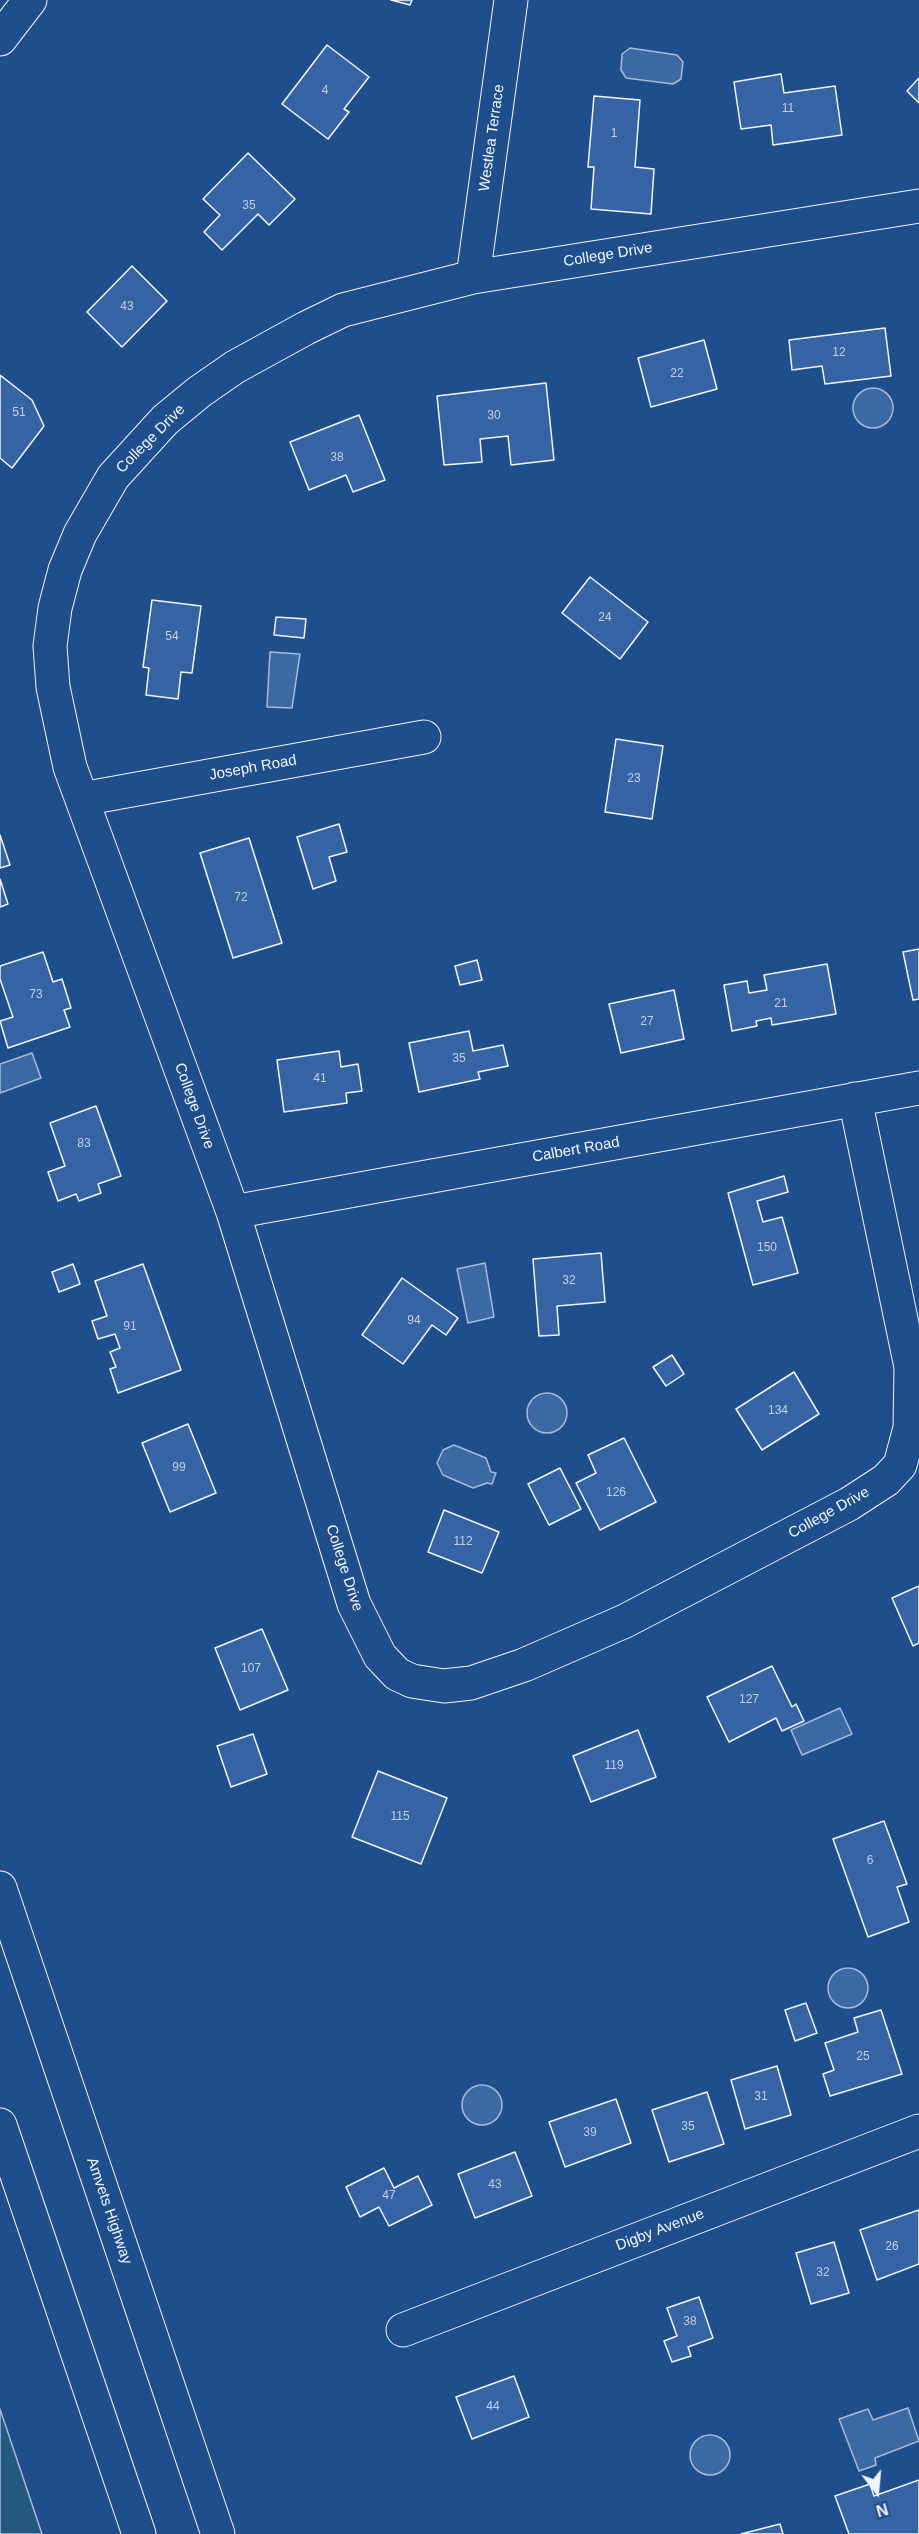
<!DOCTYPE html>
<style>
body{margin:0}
#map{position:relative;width:919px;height:2534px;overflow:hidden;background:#1f4e8c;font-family:Arial,sans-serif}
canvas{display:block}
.north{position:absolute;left:847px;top:2462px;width:60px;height:60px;-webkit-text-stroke:4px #1f4e8c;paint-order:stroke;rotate:164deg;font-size:16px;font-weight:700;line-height:24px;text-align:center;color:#f2f6ff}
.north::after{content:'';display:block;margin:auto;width:21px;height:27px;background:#f2f6ff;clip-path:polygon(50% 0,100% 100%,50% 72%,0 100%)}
</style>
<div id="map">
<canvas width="919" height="2534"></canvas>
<div class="north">N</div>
</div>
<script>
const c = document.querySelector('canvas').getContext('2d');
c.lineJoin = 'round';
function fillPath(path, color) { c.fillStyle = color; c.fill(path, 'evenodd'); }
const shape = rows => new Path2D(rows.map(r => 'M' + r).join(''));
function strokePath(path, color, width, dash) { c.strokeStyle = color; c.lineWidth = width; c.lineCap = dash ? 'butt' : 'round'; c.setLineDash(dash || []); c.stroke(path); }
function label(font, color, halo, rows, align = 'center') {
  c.font = font + ' Arial,sans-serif'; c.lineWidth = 4.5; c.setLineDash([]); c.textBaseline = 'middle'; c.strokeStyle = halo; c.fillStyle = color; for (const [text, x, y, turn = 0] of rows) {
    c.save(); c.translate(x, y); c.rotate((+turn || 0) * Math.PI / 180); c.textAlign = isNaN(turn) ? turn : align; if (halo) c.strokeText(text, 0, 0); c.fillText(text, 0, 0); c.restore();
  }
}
const green = shape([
 [0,2409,42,2534,0,2534,0,2409]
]);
const water = shape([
 [630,48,677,55,683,62,681,79,673,84,626,78,621,70,622,54,630,48],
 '853 408a20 20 0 1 1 40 0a20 20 0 1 1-40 0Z',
 [270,652,300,654,292,708,267,707,270,652],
 [32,1053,41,1078,0,1093,0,1064,32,1053],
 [485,1263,494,1317,468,1323,457,1269,485,1263],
 '527 1413a20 20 0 1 1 40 0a20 20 0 1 1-40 0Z',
 [454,1445,486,1458,491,1472,496,1473,492,1484,487,1483,473,1488,443,1475,437,1463,443,1450,454,1445],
 [840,1708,852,1734,802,1755,791,1730,840,1708],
 '828 1988a20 20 0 1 1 40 0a20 20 0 1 1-40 0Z',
 '462 2105a20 20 0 1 1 40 0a20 20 0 1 1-40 0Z',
 [908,2408,919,2441,875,2458,876,2465,859,2471,839,2419,868,2409,873,2420,908,2408],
 '690 2455a20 20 0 1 1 40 0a20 20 0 1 1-40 0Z'
]);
const building = shape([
 [391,0,412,0,410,5,391,0],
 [327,45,369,77,344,109,349,112,328,139,282,104,327,45],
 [781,74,784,93,835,86,842,135,773,145,771,125,741,129,734,82,781,74],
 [919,78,919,103,907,91,919,78],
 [594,96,640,100,635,167,654,169,651,214,591,209,594,167,588,167,594,96],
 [248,153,295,199,269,225,258,214,222,250,204,232,220,215,203,199,248,153],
 [132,266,167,301,122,347,87,312,132,266],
 [885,328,891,376,825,384,822,366,792,370,789,340,885,328],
 [704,340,717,389,651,407,638,358,704,340],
 [0,375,32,400,44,426,12,468,0,458,0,375],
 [546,383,554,460,511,465,508,436,480,439,482,462,444,465,437,396,546,383],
 [359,415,385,480,353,492,346,475,309,490,290,442,359,415],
 [590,577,648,622,620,659,562,613,590,577],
 [152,600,201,606,192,673,181,672,178,699,146,695,149,668,143,667,152,600],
 [276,617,306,619,304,638,274,635,276,617],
 [616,739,663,746,652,819,605,812,616,739],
 [339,824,347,852,329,857,336,881,313,889,297,837,339,824],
 [0,835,10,865,0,868,0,835],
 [249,838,282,943,233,958,200,853,249,838],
 [0,879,8,904,0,907,0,879],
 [919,949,919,999,913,1000,903,952,919,949],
 [43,952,53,982,62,979,71,1008,64,1010,70,1027,8,1048,0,1021,13,1017,0,979,0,966,43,952],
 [477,960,482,980,460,985,455,966,477,960],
 [827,964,836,1014,772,1025,771,1018,756,1021,757,1026,732,1031,724,985,747,981,749,993,767,990,764,975,827,964],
 [674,990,684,1039,621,1053,609,1004,674,990],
 [469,1031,473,1051,503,1045,508,1066,478,1072,480,1079,419,1092,409,1043,469,1031],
 [339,1051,341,1067,358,1064,362,1091,346,1093,347,1103,284,1112,277,1060,339,1051],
 [96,1106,121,1176,98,1184,101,1193,79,1201,76,1194,58,1201,48,1172,65,1166,50,1123,96,1106],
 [784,1176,788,1192,757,1201,763,1222,782,1217,798,1273,753,1285,728,1193,784,1176],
 [601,1253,605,1302,557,1306,559,1335,539,1336,533,1259,601,1253],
 [73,1264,80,1284,59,1292,52,1272,73,1264],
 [143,1264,181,1370,118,1393,110,1369,116,1367,110,1352,120,1348,115,1334,98,1339,92,1321,107,1316,95,1281,143,1264],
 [402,1278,458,1318,446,1335,432,1325,403,1364,362,1335,402,1278],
 [672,1355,684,1374,666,1386,653,1367,672,1355],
 [794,1372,819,1414,762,1450,736,1409,794,1372],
 [188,1424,216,1493,170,1512,142,1443,188,1424],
 [624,1438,656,1502,600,1530,576,1483,596,1473,588,1455,624,1438],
 [560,1468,581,1509,549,1525,528,1484,560,1468],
 [444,1510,499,1532,482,1573,428,1552,444,1510],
 [919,1586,919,1643,913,1646,892,1598,919,1586],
 [262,1629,288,1690,240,1710,215,1648,262,1629],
 [772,1666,792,1707,796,1704,804,1721,782,1731,776,1718,729,1742,707,1697,772,1666],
 [638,1730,656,1777,591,1802,573,1756,638,1730],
 [253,1734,267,1774,231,1787,217,1746,253,1734],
 [378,1771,447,1798,421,1864,352,1837,378,1771],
 [884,1821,907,1884,897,1887,909,1922,868,1937,833,1839,884,1821],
 [806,2003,817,2033,795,2041,785,2010,806,2003],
 [881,2010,902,2074,830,2096,823,2074,834,2070,825,2043,858,2032,854,2018,881,2010],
 [777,2066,791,2115,745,2129,731,2080,777,2066],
 [707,2092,724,2144,669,2162,652,2110,707,2092],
 [616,2099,631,2143,565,2167,549,2122,616,2099],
 [515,2152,532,2196,475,2218,458,2174,515,2152],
 [384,2168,394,2188,418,2176,432,2205,389,2226,379,2207,360,2217,346,2187,384,2168],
 [919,2210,919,2264,877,2280,860,2230,919,2210],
 [834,2242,849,2293,811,2304,796,2253,834,2242],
 [699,2297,713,2338,688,2347,691,2356,672,2362,664,2341,677,2336,667,2308,699,2297],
 [514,2376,529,2417,472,2439,456,2397,514,2376],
 [919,2480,919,2534,849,2534,835,2496,870,2484,874,2496,919,2480],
 [780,2524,783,2534,741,2534,780,2524]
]);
const street = shape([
 [473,277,511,0],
 [82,799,424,737],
 [855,1099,911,1367,910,1428,900,1465,886,1480,849,1504,625,1621,524,1665,471,1683,444,1686,412,1681,397,1674,380,1656,354,1604,233,1212,70,767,53,687,50,646,55,608,65,570,80,534,113,477,165,420,199,392,235,367,306,328,343,310,473,277,919,206],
 [233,1212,919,1088],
 [403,2330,919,2131]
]);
const highway = shape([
 [0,39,30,0],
 [0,1888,218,2534],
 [0,2125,139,2534]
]);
const numberNames = [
 ["4",325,91],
 ["11",788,109],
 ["1",614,134],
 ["35",249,206],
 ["43",127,307],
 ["12",839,353],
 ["22",677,374],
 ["51",19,413],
 ["30",494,416],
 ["38",337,458],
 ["24",605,618],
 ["54",172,637],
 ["23",634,779],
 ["72",241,898],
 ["73",36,995],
 ["21",781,1004],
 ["27",647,1022],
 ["35",459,1059],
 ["41",320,1079],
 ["83",84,1144],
 ["150",767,1248],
 ["32",569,1281],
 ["94",414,1321],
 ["91",130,1327],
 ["134",778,1411],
 ["99",179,1468],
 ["126",616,1493],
 ["112",463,1542],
 ["107",251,1669],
 ["127",749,1700],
 ["119",614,1766],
 ["115",400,1817],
 ["6",870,1861],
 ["25",863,2057],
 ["31",761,2097],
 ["35",688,2127],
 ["39",590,2133],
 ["43",495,2185],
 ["47",389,2196],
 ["26",892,2247],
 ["32",823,2273],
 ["38",690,2322],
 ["44",493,2407]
];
const streetNames = [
 ["Westlea Terrace",492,138,-82],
 ["College Drive",608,255,-9],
 ["College Drive",151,439,-45],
 ["Joseph Road",253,768,-10],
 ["College Drive",194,1106,70],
 ["Calbert Road",576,1150,-10],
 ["College Drive",829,1513,-29],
 ["College Drive",344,1568,72],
 ["Amvets Highway",109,2211,71],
 ["Digby Avenue",660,2230,-21]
];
fillPath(green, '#245a82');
strokePath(green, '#a8bbd7', 1.5);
fillPath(water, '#3b69a3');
strokePath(water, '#a8bbd7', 1.5);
fillPath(building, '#3563a3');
strokePath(building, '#f2f6ff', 1.5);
strokePath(street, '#f2f6ff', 35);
strokePath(highway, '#f2f6ff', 35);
strokePath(street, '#1f4e8c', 33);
strokePath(highway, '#1f4e8c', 33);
label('12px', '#c3d1e8', null, numberNames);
label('15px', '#f2f6ff', '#1f4e8c', streetNames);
</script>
